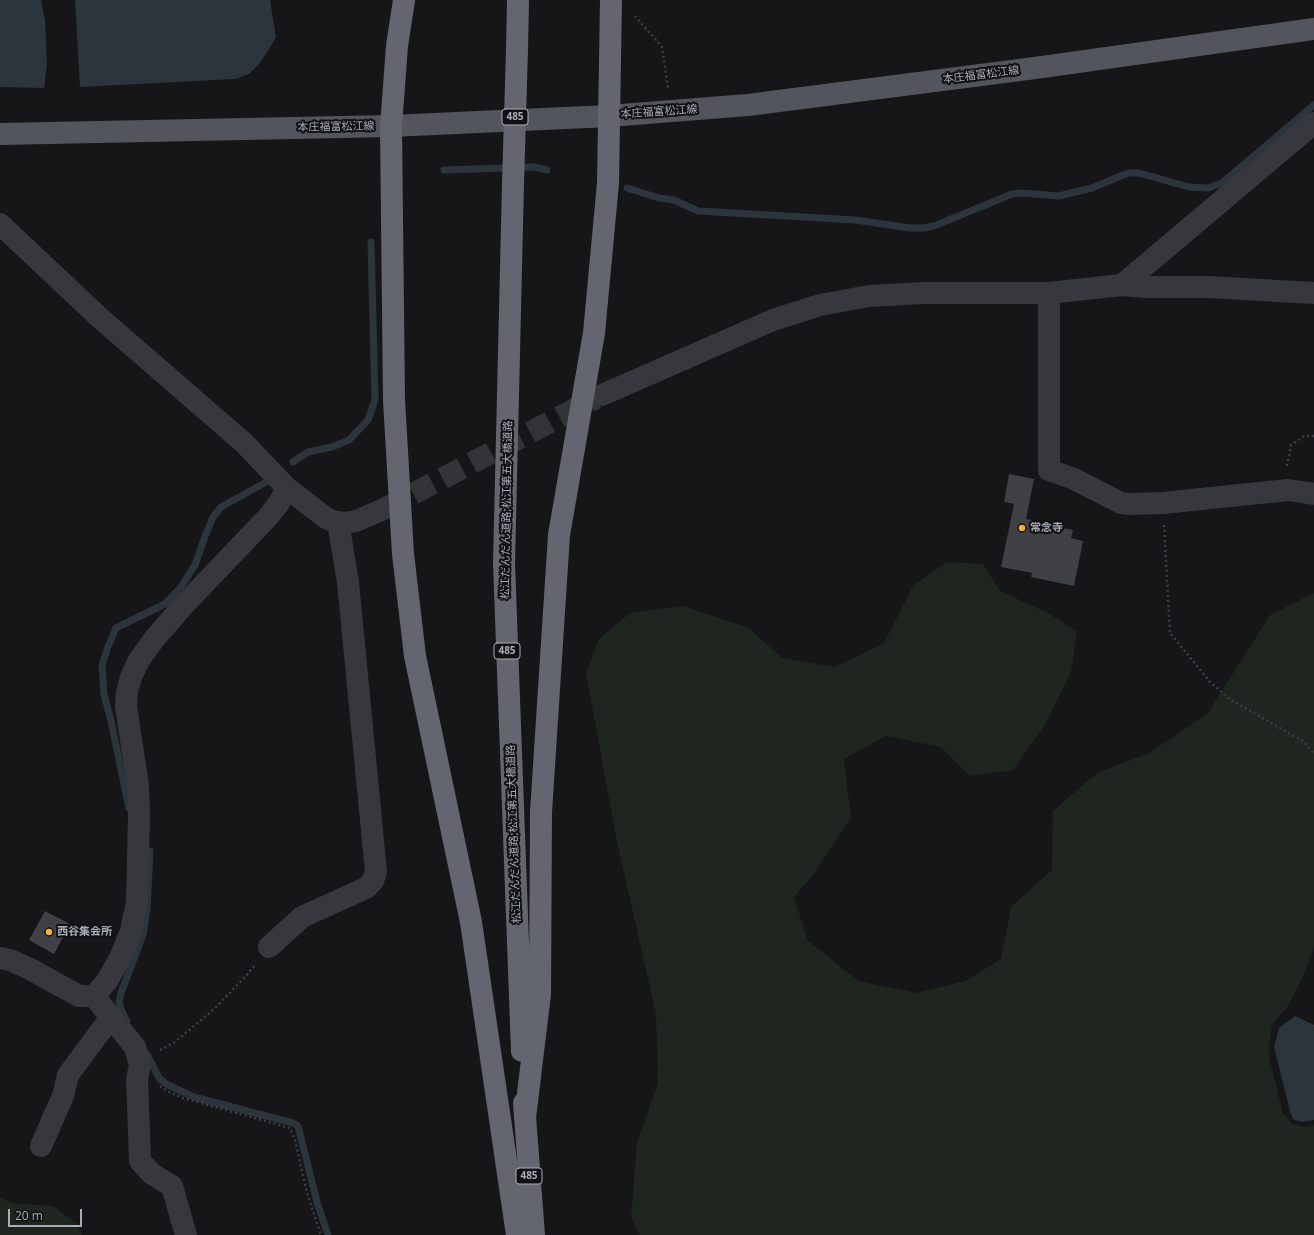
<!DOCTYPE html>
<meta charset="utf-8">
<style>
body{margin:0}
#map{position:relative;width:1314px;height:1235px;overflow:hidden;background:#161618;font-family:"Open Sans",sans-serif}
canvas{display:block}
.scale{position:absolute;left:8px;top:1209px;width:74px;height:18px;box-sizing:border-box;border:2px solid #a8adb8;border-top:0;padding-left:5px;font-size:12px;line-height:14px;white-space:nowrap;color:#a8adb8;-webkit-text-stroke:3px #111113;paint-order:stroke}
</style>
<div id="map">
<canvas width="1314" height="1235"></canvas>
<div class="scale">20 m</div>
</div>
<script>
const c = document.querySelector('canvas').getContext('2d');
c.lineJoin = 'round';
function fillPath(path, color) { c.fillStyle = color; c.fill(path, 'evenodd'); }
const shape = rows => new Path2D(rows.map(r => 'M' + r).join(''));
function strokePath(path, color, width, dash) { c.strokeStyle = color; c.lineWidth = width; c.lineCap = dash ? 'butt' : 'round'; c.setLineDash(dash || []); c.stroke(path); }
function label(font, color, halo, rows, align = 'center') {
  c.font = font + ' "Open Sans","Noto Sans JP",sans-serif'; c.lineWidth = 4; c.setLineDash([]); c.textBaseline = 'middle'; c.strokeStyle = halo; c.fillStyle = color; for (const [text, x, y, turn = 0] of rows) {
    c.save(); c.translate(x, y); c.rotate((+turn || 0) * Math.PI / 180); c.textAlign = isNaN(turn) ? turn : align; if (halo) c.strokeText(text, 0, 0); c.fillText(text, 0, 0); c.restore();
  }
}
const green = shape([
 [947,562,983,564,1000,591,1046,612,1077,631,1071,672,1045,725,1013,770,970,776,941,747,886,736,844,759,851,818,813,875,794,897,808,941,859,981,916,993,966,981,1001,959,1011,907,1052,870,1053,811,1097,773,1149,753,1208,713,1270,615,1314,593,1314,947,1303,977,1288,1006,1272,1025,1269,1043,1269,1057,1283,1113,1292,1124,1304,1127,1314,1125,1314,1235,640,1235,631,1218,637,1143,658,1083,656,1014,617,842,586,673,599,639,630,613,683,606,749,628,782,658,835,667,884,643,913,586],
 [0,1197,11,1203,53,1206,76,1223,82,1235,0,1235]
]);
const water = shape([
 [0,0,41,0,45,20,47,64,44,88,0,87],
 [75,0,270,0,276,37,268,51,259,64,249,74,235,79,80,87],
 [1295,1016,1314,1025,1314,1120,1302,1122,1294,1120,1291,1115,1274,1047,1279,1028]
]);
const stream = shape([
 [444,170,535,167,547,170],
 [627,188,659,198,674,200,698,211,856,220,910,228,923,228,934,226,1012,194,1022,193,1059,196,1092,188,1123,175,1129,173,1139,173,1189,187,1208,188,1222,183,1229,177,1314,105],
 [293,462,308,452,332,447,349,440,368,420,375,400,371,242],
 [129,808,111,721,104,694,102,665,108,647,116,628,165,604,181,587,195,565,204,539,213,517,221,507,270,480],
 [127,1021,123,1014,119,1002,121,993,143,935,147,909,150,851],
 [147,1054,159,1078,168,1085,194,1097,293,1123,298,1126,317,1202,328,1235]
]);
const building = shape([
 [1009,474,1034,479,1026,519,1036,521,1034,531,1050,534,1052,526,1073,530,1071,538,1083,541,1074,586,1031,577,1032,573,1001,567,1014,504,1004,502],
 [45,911,70,924,54,954,29,940]
]);
const minorTunnel = shape([
 [384,509,596,398]
]);
const path = shape([
 [635,16,662,47,668,88],
 [1287,466,1291,445,1304,436,1314,436],
 [1164,525,1170,633,1210,682,1231,700,1304,742,1314,754],
 [160,1050,175,1042,214,1009,245,977,255,965],
 [160,1086,167,1091,183,1098,290,1128,295,1140,307,1193,321,1235]
]);
const minor = shape([
 [0,224,100,318,244,443,287,488,326,518,335,522,346,523,356,521,384,509],
 [1122,285,1314,123],
 [1049,293,1049,470,1074,479,1121,503,1131,504,1163,503,1288,490,1314,494],
 [602,395,773,320,820,305,869,296,924,293,1049,293,1122,285,1145,287,1208,287,1314,293],
 [269,947,302,917,366,888,373,881,376,872,348,582,338,522],
 [0,958,10,960,30,969,79,996,94,996,107,981,120,958,131,931,137,902,139,815,138,786,126,706,127,692,131,677,139,660,155,638,182,607,268,517,279,503,287,488],
 [94,996,135,1047,140,1065,137,1079,140,1161,152,1174,172,1186,186,1235],
 [41,1146,63,1096,68,1075,111,1017]
]);
const major = shape([
 [0,134,391,126,609,116,748,105,1035,68,1314,29]
]);
const highway = shape([
 [404,0,397,46,391,126,394,400,403,554,415,656,471,922,517,1235],
 [517,50,518,0],
 [513,184,504,563,522,1051],
 [524,1103,534,1235],
 [525,1118,540,994,541,812,559,535,594,333,608,183,611,0]
]);
const highwayBridge = shape([
 [513,184,517,50]
]);
const markers = [
 [1022,528,4,"#f2b134"],
 [49,932,4,"#f2b134"]
];
const shields = [
 [515,117,26],
 [507,651,26],
 [529,1176,26]
];
const shieldNames = [
 ["485",515,117],
 ["485",507,651],
 ["485",529,1176]
];
const streetNames = [
 ["本庄福富松江線",981,75,-7],
 ["本庄福富松江線",659,112,-4],
 ["本庄福富松江線",336,127,-1],
 ["松江だんだん道路;松江第五大橋道路",507,510,-89],
 ["松江だんだん道路;松江第五大橋道路",514,834,-92]
];
const poiNames = [
 ["常念寺",1030,528],
 ["西谷集会所",57,932]
];
fillPath(green, '#1e261f');
fillPath(water, '#2c353c');
strokePath(stream, '#2c353c', 7);
fillPath(building, '#404145');
strokePath(minorTunnel, '#333438', 22, [22, 11]);
strokePath(path, '#3d3f44', 2.5, [2, 3]);
strokePath(minor, '#37383d', 22);
strokePath(major, '#53555c', 22);
strokePath(highway, '#63666e', 22);
strokePath(highwayBridge, '#63666e', 22);
for (const [x, y, r, color] of markers) { const dot = new Path2D(); dot.arc(x, y, r, 0, 2 * Math.PI); c.fillStyle = color; c.fill(dot); strokePath(dot, '#111113', 1.5); }
for (const [x, y, w] of shields) { const box = new Path2D(); box.roundRect(x - w / 2, y - 8, w, 16, 3); c.fillStyle = '#111113'; c.fill(box); strokePath(box, '#a8adb8', 1); }
label('bold 10px', '#a8adb8', null, shieldNames);
label('11px', '#a8adb8', '#111113', streetNames);
label('bold 11px', '#a8adb8', '#111113', poiNames, 'left');
</script>
